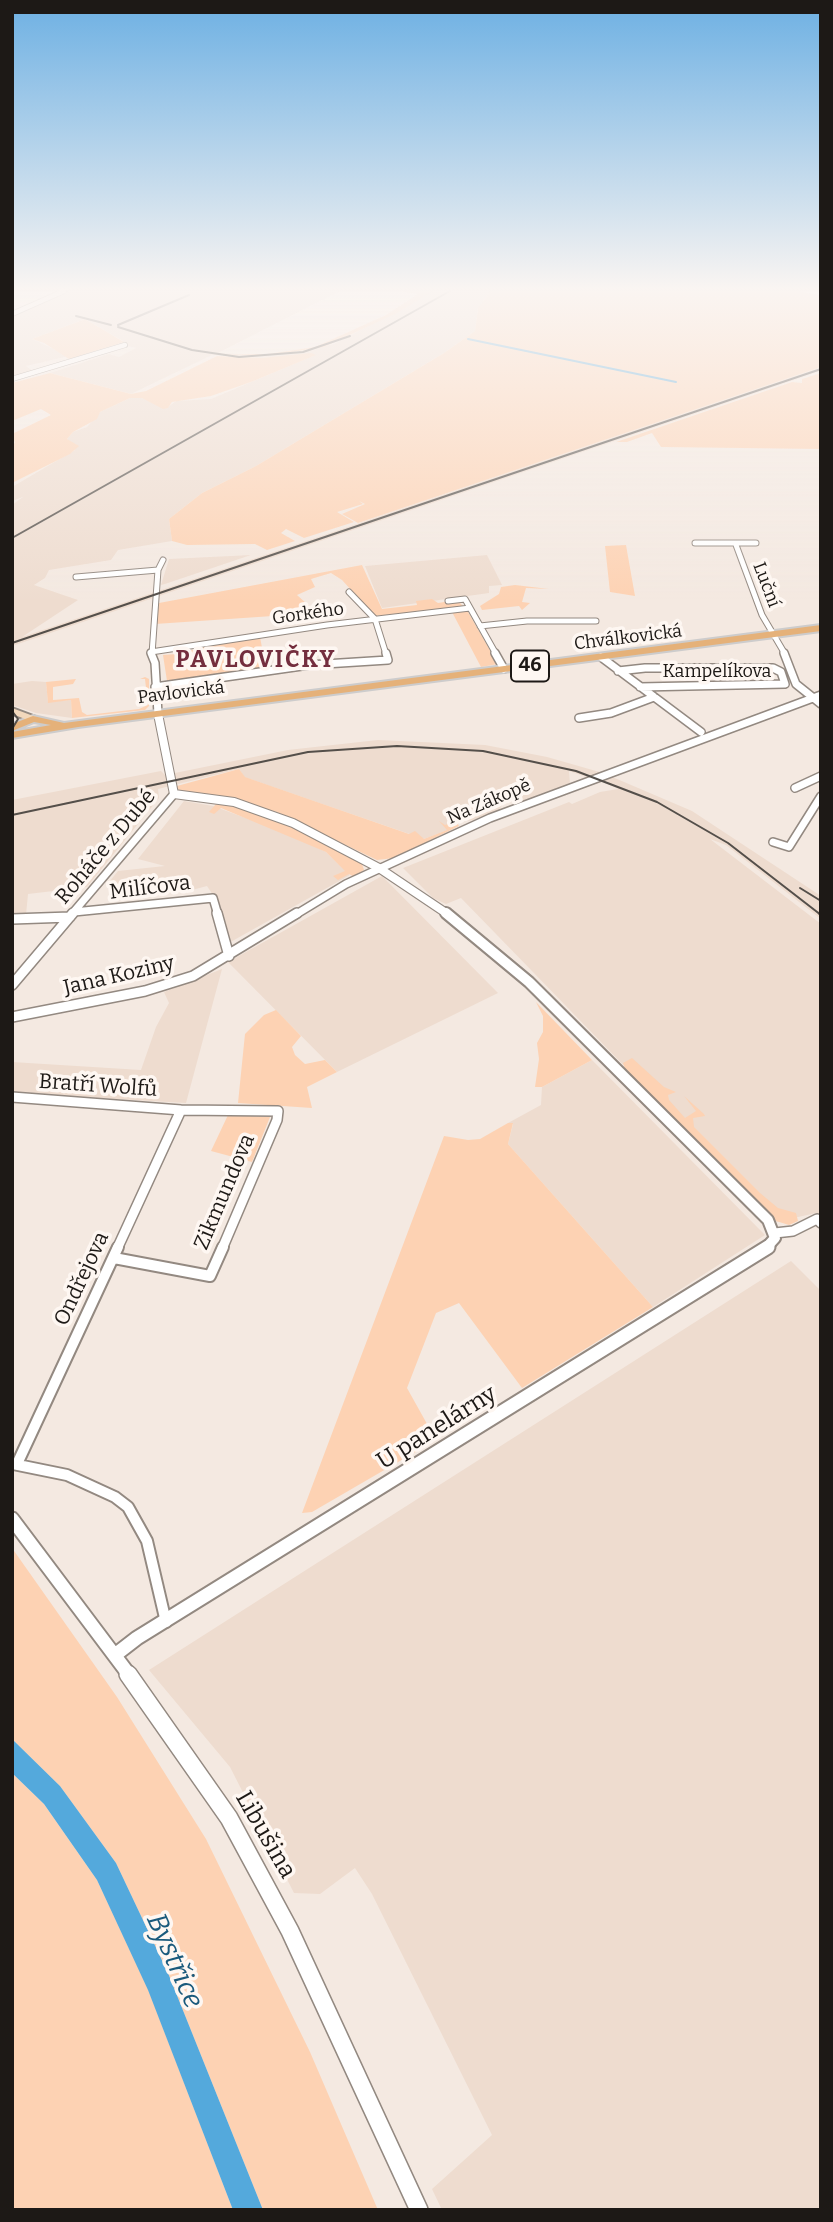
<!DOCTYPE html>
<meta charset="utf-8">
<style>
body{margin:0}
#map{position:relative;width:833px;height:2222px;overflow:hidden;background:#f4e9e1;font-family:Bitter,serif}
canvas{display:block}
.frame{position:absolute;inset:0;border:14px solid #1d1916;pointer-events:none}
</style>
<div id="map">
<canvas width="833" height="2222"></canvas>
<div class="frame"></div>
</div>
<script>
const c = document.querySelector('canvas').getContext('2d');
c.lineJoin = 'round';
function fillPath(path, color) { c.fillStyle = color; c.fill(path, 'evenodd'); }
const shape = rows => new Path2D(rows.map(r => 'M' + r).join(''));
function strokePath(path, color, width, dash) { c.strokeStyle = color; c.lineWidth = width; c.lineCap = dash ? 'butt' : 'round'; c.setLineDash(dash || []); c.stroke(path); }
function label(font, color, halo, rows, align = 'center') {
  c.font = font + ' Bitter,serif'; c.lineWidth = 7; c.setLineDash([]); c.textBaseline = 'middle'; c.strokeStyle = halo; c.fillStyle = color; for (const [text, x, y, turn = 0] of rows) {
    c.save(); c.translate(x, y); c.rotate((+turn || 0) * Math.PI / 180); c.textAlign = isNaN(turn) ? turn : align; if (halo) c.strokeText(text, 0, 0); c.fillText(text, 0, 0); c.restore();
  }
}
const built = shape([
 [69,291,340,291,218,353,255,355,293,353,334,344,433,291,490,291,478,308,475,331,444,353,256,466,202,493,169,519,172,541,118,550,111,560,49,570,45,578,34,585,78,600,22,637,821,367,821,371,12,646,12,505,23,497,12,501,12,487,75,450,67,439,73,432,87,427,100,412,130,398,142,398,168,407,176,401,211,399,315,355,261,358,212,355,131,394,50,373,109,354,119,357,136,348,119,344,123,341,85,319,32,339,69,356,26,366,34,372,12,377,12,316],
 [251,555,165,584,161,585,169,559],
 [487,555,502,585,489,586,489,593,382,608,365,566],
 [32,681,46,682,48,702,71,700,72,718,36,713,12,705,12,684],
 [378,740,485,745,547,757,603,773,692,811,821,896,821,919,726,845,710,839,821,924,821,1218,816,1213,776,1222,461,898,446,904,433,898,403,868,569,802,572,804,600,792,618,789,608,784,569,771,570,784,518,803,515,801,502,805,499,810,474,820,458,822,458,826,424,839,244,777,239,769,158,789,159,798,87,887,28,894,26,915,12,916,12,800,161,771,165,775,288,750],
 [184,801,213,806,292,835,326,852,350,875,227,944,215,898,207,886,192,890,188,877,119,884,109,882,118,871,165,866,138,859],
 [382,876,498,993,337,1072,228,962],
 [222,969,186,1103,12,1093,12,1062,141,1070,156,1027,169,1003,164,992],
 [592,1060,765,1235,653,1307,508,1144,513,1124,508,1123,541,1105,542,1087],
 [791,1261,821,1291,821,2210,442,2210,432,2189,492,2135,372,1894,355,1868,320,1894,294,1893,230,1767,149,1670]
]);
const green = shape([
 [401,291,433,291,397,313,324,347,273,355,255,355,221,354,268,354,315,347,386,315,418,294],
 [490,291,799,291,821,296,821,367,358,523,342,514,365,504,359,501,363,504,337,512,354,522,304,538,286,529,281,533,295,541,267,550,255,544,187,545,172,541,169,519,202,493,256,466,444,353,475,331,478,308],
 [85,319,124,342,69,359,44,343,32,339],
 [311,353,316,355,251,382,211,396,172,402,168,408,163,409,142,398,130,398,100,412,97,419,73,432,67,439,79,446,70,454,12,483,12,444,15,443,12,434,51,415,41,409,12,421,12,383,50,373,131,394,146,391,217,356,261,358],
 [821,373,821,449,661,447,652,433,627,442,616,442,792,382,802,383,802,379],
 [626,545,635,596,610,592,605,546],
 [362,565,382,609,417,605,416,601,432,599,438,603,457,600,464,607,375,616,342,580,331,573,311,579,315,587,297,595,317,613,155,624,159,603],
 [515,585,549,589,526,588,522,602,530,603,522,610,519,606,482,610,480,606,499,594,501,587],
 [465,611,468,612,498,664,481,667,452,612],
 [260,637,266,669,167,681,163,655,177,654,176,662,189,660,187,651,194,650,193,647],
 [145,677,149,679,149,706,145,710,72,718,71,700,48,703,46,682,76,679,73,684,53,687,53,700,79,698,82,712,87,715,139,709,148,705,145,679,140,679],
 [239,769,245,777,409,834,415,831,424,839,447,830,439,821,445,825,450,823,446,817,456,821,459,826,394,858,377,860,277,812,228,798,182,794,174,784,177,786],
 [216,804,238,807,285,824,362,864,364,870,354,877,349,874,338,880,333,876,345,871,326,852,221,808,214,814,209,812],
 [536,1002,592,1060,542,1087,535,1087,539,1059,537,1043,543,1032,543,1016],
 [276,1010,301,1036,292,1047,295,1055,305,1064,325,1060,337,1072,307,1087,312,1108,238,1103,245,1034,264,1015],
 [632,1058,664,1087,676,1092,668,1095,669,1100,685,1118,696,1111,684,1096,704,1114,705,1116,693,1118,694,1127,760,1193,778,1208,796,1213,798,1221,789,1225,776,1221,626,1072,623,1063],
 [228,1115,270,1117,252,1162,211,1151],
 [508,1123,513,1123,508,1144,653,1307,522,1388,459,1303,436,1313,407,1388,436,1440,312,1512,302,1513,444,1136,468,1140,480,1139],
 [12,1548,117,1697,206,1839,310,2052,378,2210,263,2210,168,1973,116,1863,60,1786,12,1739],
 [12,1773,44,1804,97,1880,148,1989,233,2210,12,2210]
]);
const water = shape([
 [12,1739,60,1786,116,1863,168,1973,263,2210,233,2210,148,1990,97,1880,44,1804,12,1773]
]);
const stream = shape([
 [468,339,676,382]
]);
const minorFar4 = shape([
 [12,314,64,291],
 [12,379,125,345]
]);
const minorFar3 = shape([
 [695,543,756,543],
 [736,545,762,615,785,654],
 [76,577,158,570],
 [349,592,375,619,386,654],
 [448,601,465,599,496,654],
 [480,626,527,621,596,621],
 [151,652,327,625,470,608],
 [152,654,158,570,163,560]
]);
const minorFar2 = shape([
 [151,653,155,663,158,714],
 [495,653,504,669],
 [784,653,796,684,821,704],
 [601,657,701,732],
 [618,671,645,668,773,668,781,672,785,684,640,687],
 [155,687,309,665,388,660,386,653],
 [579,718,611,713,654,697],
 [795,788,821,776],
 [773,842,789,847,821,796],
 [74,912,213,898,218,915],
 [71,915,174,794],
 [295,915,346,884,490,818,821,695]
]);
const minorFar1 = shape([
 [217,913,229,956],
 [12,919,70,917],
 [12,985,73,913],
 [12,1017,145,991,193,976,297,913],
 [12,1097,181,1110,278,1111,277,1120,222,1249],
 [775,1233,793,1231,817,1219,821,1223],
 [117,1249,181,1110]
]);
const minor = shape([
 [114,1258,210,1276,223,1247],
 [13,1464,67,1475,115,1497,128,1507,147,1541,166,1622],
 [17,1464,118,1247]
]);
const tertiaryFar3 = shape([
 [158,714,174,794,234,802,293,823,379,868,449,915]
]);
const tertiaryFar2 = shape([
 [446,913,529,982,768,1220,775,1238,765,1249]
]);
const tertiaryFar1 = shape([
 [12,1519,130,1676],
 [115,1655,137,1638,768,1247]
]);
const tertiary = shape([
 [128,1674,229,1818,290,1931,419,2210]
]);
const secondary = shape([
 [12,708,36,717,37,719,33,722,12,714,12,708]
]);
const primary = shape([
 [821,625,821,631,78,727,12,738,12,732,51,725,34,722,12,731,12,724,33,716,64,723,821,625]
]);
const tram = shape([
 [12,711,18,719,12,729]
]);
const railFar1 = shape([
 [76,316,111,325],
 [118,325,189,295],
 [118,327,192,350,239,357,303,352,350,336],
 [12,538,450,291],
 [12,643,821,369],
 [12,815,308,752,397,746,483,751,576,771,657,802,728,843,821,915],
 [800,888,821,901]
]);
const rail = shape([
 [819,913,821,915]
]);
const farStreetnames = [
 ["Luční",766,585,69],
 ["Gorkého",308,614,-8],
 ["Chválkovická",628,638,-7],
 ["Kampelíkova",717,672],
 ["Pavlovická",181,693,-7],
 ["Na Zákopě",489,802,-23]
];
const shields = [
 [530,666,38]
];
const shieldNames = [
 ["46",530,666]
];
const streetNames = [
 ["Roháče z Dubé",106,847,-50],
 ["Milíčova",150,888,-7],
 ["Jana Koziny",119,976,-13],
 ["Bratří Wolfů",98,1086,4],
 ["Zikmundova",225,1192,-67],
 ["Ondřejova",82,1279,-65]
];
const farDistrictnames = [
 ["PAVLOVIČKY",256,661]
];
const nearStreetnames = [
 ["U panelárny",437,1428,-32],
 ["Libušina",265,1835,60]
];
const nearWaternames = [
 ["Bystřice",174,1961,66]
];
fillPath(built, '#eedccf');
fillPath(green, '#fdd2b3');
fillPath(water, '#54a9dc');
strokePath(stream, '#54a9dc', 2);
strokePath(minorFar4, '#938981', 6);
strokePath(minorFar3, '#938981', 7);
strokePath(minorFar2, '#938981', 10);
strokePath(minorFar1, '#938981', 12);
strokePath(minor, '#938981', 14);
strokePath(tertiaryFar3, '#938981', 10);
strokePath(tertiaryFar2, '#938981', 14);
strokePath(tertiaryFar1, '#938981', 17);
strokePath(tertiary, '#938981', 20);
strokePath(secondary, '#938981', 4);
strokePath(primary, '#cdcccc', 4);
strokePath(minorFar4, '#fff', 4.5);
strokePath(minorFar3, '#fff', 5);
strokePath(minorFar2, '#fff', 7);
strokePath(minorFar1, '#fff', 9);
strokePath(minor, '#fff', 10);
strokePath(tertiaryFar3, '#fff', 8);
strokePath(tertiaryFar2, '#fff', 10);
strokePath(tertiaryFar1, '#fff', 13);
strokePath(tertiary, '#fff', 17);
fillPath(secondary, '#f2d8bc');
fillPath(primary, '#e5b179');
strokePath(tram, '#544f4a', 2);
strokePath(railFar1, '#544f4a', 2);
strokePath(rail, '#544f4a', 2.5);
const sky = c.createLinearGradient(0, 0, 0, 602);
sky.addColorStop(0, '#6db0e3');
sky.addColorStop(0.48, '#faf5f2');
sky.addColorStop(1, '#faf5f200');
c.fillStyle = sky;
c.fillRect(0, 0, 833, 602);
label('18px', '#1d1916', '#fef7f2', farStreetnames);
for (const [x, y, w] of shields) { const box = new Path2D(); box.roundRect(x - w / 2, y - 15.5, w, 31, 5); c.fillStyle = '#fef7f2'; c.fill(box); strokePath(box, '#1d1916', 2); }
label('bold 19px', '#1d1916', null, shieldNames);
label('21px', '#1d1916', '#fef7f2', streetNames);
c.letterSpacing = '2px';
label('bold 23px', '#742e3e', '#fef7f2', farDistrictnames);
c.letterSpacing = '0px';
label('24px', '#1d1916', '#fef7f2', nearStreetnames);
label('italic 28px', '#1a5a7c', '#fef7f2', nearWaternames);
</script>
